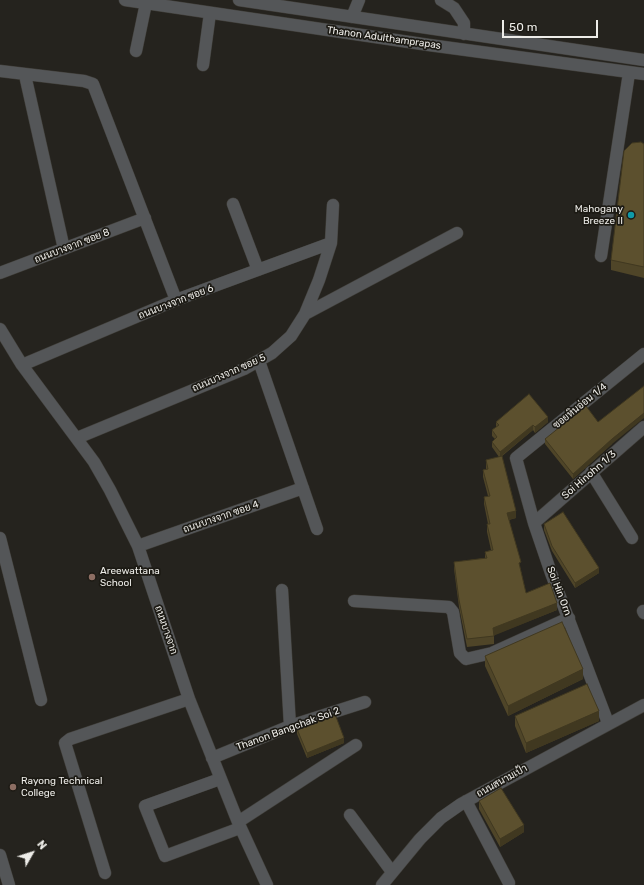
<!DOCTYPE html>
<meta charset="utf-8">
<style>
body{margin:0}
#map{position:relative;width:644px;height:885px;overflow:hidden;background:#25231e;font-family:Rubik,sans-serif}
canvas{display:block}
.north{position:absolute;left:12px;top:833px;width:40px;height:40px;-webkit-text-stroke:3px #1c1a14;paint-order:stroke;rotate:51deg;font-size:11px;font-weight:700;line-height:16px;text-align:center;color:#edece8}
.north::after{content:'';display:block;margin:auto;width:14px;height:18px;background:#edece8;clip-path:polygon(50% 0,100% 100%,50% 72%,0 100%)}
.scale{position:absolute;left:502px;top:20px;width:96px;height:18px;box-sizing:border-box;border:2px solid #edece8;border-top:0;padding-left:5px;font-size:12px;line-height:14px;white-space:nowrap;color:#edece8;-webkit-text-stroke:3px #1c1a14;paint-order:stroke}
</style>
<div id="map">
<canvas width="644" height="885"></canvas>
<div class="north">N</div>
<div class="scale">50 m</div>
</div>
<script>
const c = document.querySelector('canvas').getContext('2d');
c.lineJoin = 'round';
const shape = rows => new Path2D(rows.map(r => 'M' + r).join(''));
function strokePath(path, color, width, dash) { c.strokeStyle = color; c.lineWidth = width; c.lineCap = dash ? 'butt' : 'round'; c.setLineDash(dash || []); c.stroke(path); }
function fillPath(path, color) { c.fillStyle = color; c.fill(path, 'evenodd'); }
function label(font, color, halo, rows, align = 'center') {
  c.font = font + ' Rubik,Sarabun,sans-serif'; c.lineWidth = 3.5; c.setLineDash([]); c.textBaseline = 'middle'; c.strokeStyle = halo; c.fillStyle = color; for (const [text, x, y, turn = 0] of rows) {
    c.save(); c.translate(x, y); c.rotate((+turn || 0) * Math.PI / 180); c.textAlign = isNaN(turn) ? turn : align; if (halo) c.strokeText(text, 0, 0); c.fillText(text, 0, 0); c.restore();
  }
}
const minor = shape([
 [125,0,429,45,644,74],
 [239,0,644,60],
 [441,0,454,8,464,23,464,34],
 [352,17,359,0],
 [136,51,146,3],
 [203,65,210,13],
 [0,71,84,81,93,84,176,300],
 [25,75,64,249],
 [233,204,258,270],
 [601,256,629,73],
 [0,273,145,218],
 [305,314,457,233],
 [0,329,22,365,94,462,110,490,138,546,189,699,238,822,267,885],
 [259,361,317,529],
 [22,365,176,300,331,243],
 [77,438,244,369,272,353,291,336,305,314,319,280,331,243,333,205],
 [591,472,632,538],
 [534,523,644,427],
 [0,538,41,700],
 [138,546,303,488],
 [282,590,290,726],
 [354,601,449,607,453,612,460,653,466,659,492,653,569,618],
 [643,611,644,613],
 [608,723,551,573,534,523,516,458,644,354],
 [212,758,290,726,365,702],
 [220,779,145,806,165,856,240,828],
 [466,801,509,883],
 [350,815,392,872],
 [238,822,356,745],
 [0,855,9,885],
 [105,873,65,743,70,739,189,699],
 [382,885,420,839,441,818,461,804,644,705]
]);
const wall = shape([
 [644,144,644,278,611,270,611,260],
 [496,422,548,422,535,433,533,430,501,457,516,518,509,520,526,593,557,610,494,635,494,644,467,647,459,607,454,569,454,562,485,558,485,552,491,550,487,532,487,524,488,524,484,504,484,497,488,496,483,477,483,470,486,469,486,460,499,457,492,447,492,442,495,439,492,436,492,430,496,427],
 [545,439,612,444,573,479,545,444],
 [544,524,599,573,575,588,552,551,544,530],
 [485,656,583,679,508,716,485,666],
 [515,716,599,721,526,753,515,726],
 [297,729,344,743,307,758,297,734],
 [479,801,524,832,500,847,479,809]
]);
const shadedWall = shape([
 [644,413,644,418,612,444,573,479,573,474,612,439],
 [548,417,548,422,535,433,535,427],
 [533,425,533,430,500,457,500,452],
 [516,511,516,518,507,520,507,513],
 [599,568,599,573,575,588,575,583],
 [557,603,557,610,493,636,493,628],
 [583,669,583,679,508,716,508,706],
 [599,711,599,721,526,753,526,743],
 [344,738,344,743,307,758,307,753],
 [524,825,524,832,500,847,500,839]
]);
const building = shape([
 [641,142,644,144,644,267,611,260,624,151,632,143,641,142],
 [644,386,644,413,612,439,573,474,545,439,586,406,598,422,644,386],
 [529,394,548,417,535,427,533,425,500,452,492,442,497,437,492,430,499,425,496,422,529,394],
 [502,456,516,511,507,513,521,562,519,563,526,593,550,583,557,603,493,628,494,636,467,639,459,600,454,562,487,558,485,552,493,550,487,524,490,524,484,497,490,496,483,470,488,469,486,460,502,456],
 [563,512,599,568,575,583,552,546,544,524,563,512],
 [562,622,583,669,508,706,485,656,562,622],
 [587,684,599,711,526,743,515,716,587,684],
 [335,714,344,738,307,753,297,729,335,714],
 [501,788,524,825,500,839,479,801,501,788]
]);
const markers = [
 [631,215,4,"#0f9aa8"],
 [92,577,4,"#8d6e63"],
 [13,787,4,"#8d6e63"]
];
const streetNames = [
 ["Thanon Adulthamprapas",384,38,8],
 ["ถนนบางจาก ซอย 8",72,246,-21],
 ["ถนนบางจาก ซอย 6",176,302,-21],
 ["ถนนบางจาก ซอย 5",229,373,-24],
 ["ซอยหินอ่อน 1/4",580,406,-39],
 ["Soi Hinohn 1/3",589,475,-41],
 ["ถนนบางจาก ซอย 4",221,517,-19],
 ["Soi Hin Orn",559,591,69],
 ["ถนนบางจาก",166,630,71],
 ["Thanon Bangchak Soi 2",288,729,-20],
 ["ถนนสนามเป้า",502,781,-29]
];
const poiNames = [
 ["Mahogany",623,209,"right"],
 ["Breeze II",623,221,"right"],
 ["Areewattana",100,571],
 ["School",100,583],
 ["Rayong Technical",21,781],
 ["College",21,793]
];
strokePath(minor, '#413f3a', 13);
strokePath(minor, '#545658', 12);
fillPath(wall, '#4f4528');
fillPath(shadedWall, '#403820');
fillPath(building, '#5c502e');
strokePath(building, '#403820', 1);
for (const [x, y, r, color] of markers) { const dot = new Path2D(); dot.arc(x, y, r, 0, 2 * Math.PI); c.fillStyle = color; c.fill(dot); strokePath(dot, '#1c1a14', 1.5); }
label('10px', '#edece8', '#1c1a14', streetNames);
label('10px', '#edece8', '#1c1a14', poiNames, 'left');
</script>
